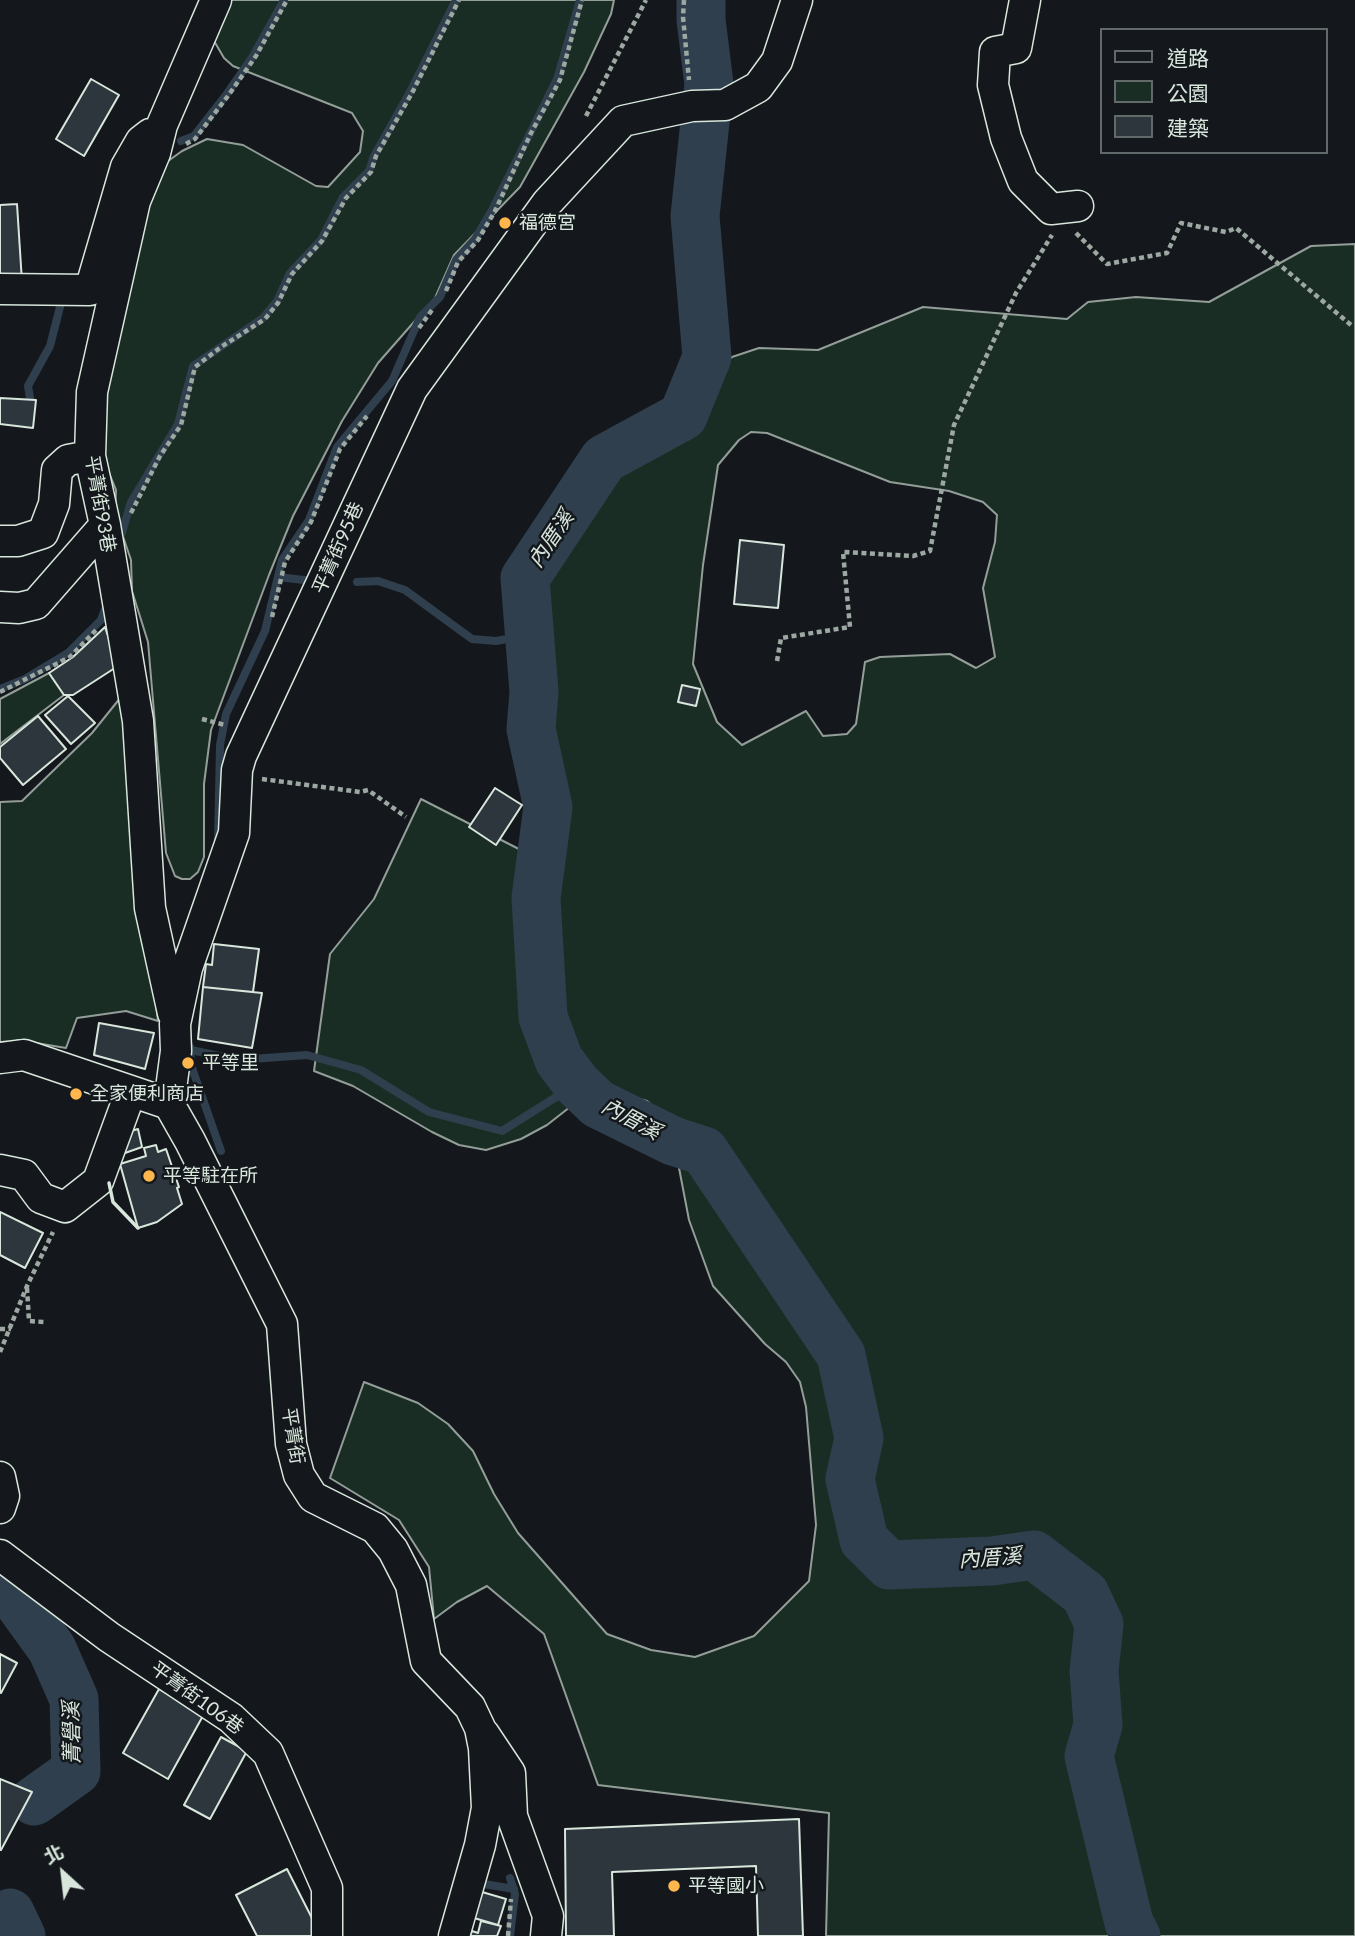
<!DOCTYPE html>
<meta charset="utf-8">
<style>
body{margin:0}
#map{position:relative;width:1355px;height:1936px;overflow:hidden;background:#14181c;font-family:Lato,"Noto Sans TC",sans-serif}
canvas{display:block}
.legend{position:absolute;left:1100px;top:28px;width:228px;height:126px;box-sizing:border-box;background:#14181c;border:2px solid #626a69;margin:0;padding:9px 12px;list-style:none;font-size:21px;color:#d8e6dc}
.legend li{display:flex;align-items:center;gap:14px;height:35px}
.legend b{width:35px;border:2px solid #626a69}
.north{position:absolute;left:28px;top:1838px;width:70px;height:70px;-webkit-text-stroke:5px #14181c;paint-order:stroke;rotate:333deg;font-size:19px;font-weight:700;line-height:28px;text-align:center;color:#d8e6dc}
.north::after{content:'';display:block;margin:auto;width:24px;height:32px;background:#d8e6dc;clip-path:polygon(50% 0,100% 100%,50% 72%,0 100%)}
</style>
<div id="map">
<canvas width="1355" height="1936"></canvas>
<ul class="legend">
<li><b style="height:9px;background:#14181c"></b>道路</li>
<li><b style="height:19px;background:#1a2d24"></b>公園</li>
<li><b style="height:19px;background:#2c363c"></b>建築</li>
</ul>
<div class="north">北</div>
</div>
<script>
const c = document.querySelector('canvas').getContext('2d');
c.lineJoin = 'round';
function fillPath(path, color) { c.fillStyle = color; c.fill(path, 'evenodd'); }
const shape = rows => new Path2D(rows.map(r => 'M' + r).join(''));
function strokePath(path, color, width, dash) { c.strokeStyle = color; c.lineWidth = width; c.lineCap = dash ? 'butt' : 'round'; c.setLineDash(dash || []); c.stroke(path); }
function label(font, color, halo, rows, align = 'center') {
  c.font = font + ' Lato,"Noto Sans TC",sans-serif'; c.lineWidth = 5; c.setLineDash([]); c.textBaseline = 'middle'; c.strokeStyle = halo; c.fillStyle = color; for (const [text, x, y, turn = 0] of rows) {
    c.save(); c.translate(x, y); c.rotate((+turn || 0) * Math.PI / 180); c.textAlign = isNaN(turn) ? turn : align; if (halo) c.strokeText(text, 0, 0); c.fillText(text, 0, 0); c.restore();
  }
}
const green = shape([
 [223,0,614,0,611,14,584,72,520,187,454,255,435,298,378,363,342,421,293,516,269,575,211,730,204,784,204,857,198,872,190,879,182,879,175,876,166,853,148,642,132,591,131,560,115,513,116,490,104,461,107,363,145,208,164,164,182,151,207,139,243,145,316,186,328,187,360,152,363,131,352,113,233,66,224,58,210,34,223,0],
 [1355,244,1355,1936,826,1936,829,1813,598,1785,544,1634,487,1586,457,1602,434,1619,429,1567,399,1520,330,1478,364,1382,418,1403,448,1424,473,1451,494,1494,518,1533,607,1634,651,1650,695,1657,754,1636,809,1581,816,1525,806,1407,800,1382,786,1362,765,1344,713,1286,689,1220,670,1121,647,1101,615,1092,570,1107,547,1125,521,1139,486,1150,459,1145,432,1132,353,1086,314,1071,330,954,374,899,421,799,556,868,556,833,545,746,538,591,565,535,610,470,695,417,714,373,732,357,759,348,818,350,923,307,1067,319,1088,302,1136,297,1209,302,1311,246,1355,244],
 [751,432,767,433,890,482,949,491,983,502,997,515,995,542,983,588,995,657,976,668,950,654,880,657,865,662,856,724,847,734,823,736,806,711,742,745,717,722,693,664,703,565,718,465,739,440,751,432],
 [49,673,64,695,0,744,0,699,49,673],
 [121,697,158,1021,126,1011,77,1018,66,1048,18,1040,0,1046,0,802,22,801,92,733,121,697]
]);
const stream = shape([
 [181,141,194,136,226,95,253,56,284,0],
 [30,398,28,386,50,346,61,303],
 [122,533,131,502,178,424,193,366,263,318,277,301,290,273,321,240,343,197,369,171,374,156,410,92,456,0],
 [278,577,313,581],
 [357,582,378,581,405,590,472,639,496,641,529,635],
 [0,689,25,679,68,653,101,620,105,609],
 [218,842,220,745,226,714,265,631,282,560,309,520,337,447,392,381,420,317,440,297,456,260,475,239,492,210,557,79,580,0],
 [190,1047,191,1065,221,1151],
 [191,1050,238,1060,307,1055,361,1070,429,1112,502,1131,577,1084],
 [484,1884,514,1889],
 [510,1936,515,1894,510,1878]
]);
const river = shape([
 [701,0,701,20,709,84,695,216,707,357,683,416,604,459,525,578,534,692,531,729,548,807,536,898,543,1017,559,1060,577,1084,598,1104,673,1141,704,1151,841,1355,859,1438,850,1479,864,1540,889,1565,992,1561,1034,1555,1085,1594,1099,1624,1094,1671,1098,1725,1089,1756,1129,1923,1136,1936],
 [3,1581,52,1649,74,1699,76,1771,34,1801],
 [10,1913,21,1936]
]);
const building = shape([
 [91,79,119,95,84,156,56,139,91,79],
 [17,204,22,282,0,283,0,205,17,204],
 [0,398,36,400,33,428,0,424,0,398],
 [740,540,784,545,778,608,734,604,740,540],
 [105,627,118,666,73,695,64,695,49,673,73,657,105,627],
 [682,685,700,689,696,706,678,702,682,685],
 [68,696,95,723,71,744,45,715,68,696],
 [38,716,66,749,23,785,0,758,0,747,38,716],
 [495,788,522,805,496,845,469,827,495,788],
 [214,944,259,949,253,992,203,987,206,964,212,965,214,944],
 [203,987,262,993,252,1048,198,1039,203,987],
 [99,1023,154,1033,145,1069,94,1055,99,1023],
 [138,1129,142,1147,125,1153,120,1134,138,1129],
 [156,1145,158,1152,166,1149,179,1187,177,1188,182,1204,157,1222,138,1228,120,1164,146,1156,144,1148,156,1145],
 [0,1212,43,1233,25,1268,0,1255,0,1212],
 [0,1654,17,1663,1,1693,0,1692,0,1654],
 [159,1689,204,1714,168,1779,123,1753,159,1689],
 [221,1737,247,1751,210,1819,184,1805,221,1737],
 [0,1779,32,1792,1,1850,0,1850,0,1779],
 [799,1819,803,1936,758,1936,756,1866,612,1872,614,1936,566,1936,565,1829,799,1819],
 [287,1869,319,1932,312,1936,257,1936,236,1895,287,1869],
 [482,1892,506,1899,498,1925,474,1918,482,1892],
 [481,1921,501,1926,497,1936,470,1936,472,1931,478,1933,481,1921]
]);
const path = shape([
 [684,0,683,17,689,80],
 [586,116,646,0],
 [186,144,195,139,228,96,256,56,287,0],
 [1076,233,1107,264,1167,253,1181,223,1226,232,1236,228,1351,325,1355,325],
 [446,291,458,262,478,240,495,211,531,133,560,80,582,0],
 [419,328,432,310],
 [131,513,160,456,181,425,195,367,221,347,265,319,278,303,292,274,322,241,346,198,371,172,376,156,412,93,459,0],
 [272,617,285,562,311,522,340,449,367,416],
 [777,661,781,638,850,627,843,552,913,556,930,551,954,425,1016,293,1052,235],
 [0,692,70,657,96,630],
 [202,719,225,725],
 [262,779,360,792,368,790,406,817],
 [27,1288,29,1321,44,1322],
 [0,1329,11,1329],
 [0,1352,27,1286,53,1232],
 [508,1936,511,1899]
]);
const minor = shape([
 [1025,0,1016,48,995,52,993,85,1006,138,1023,181,1051,209,1078,206],
 [0,289,90,290,126,167,141,141,150,134],
 [0,541,18,541,43,533,54,504,57,470,68,460,90,456],
 [0,607,19,608,36,604,105,525],
 [173,1013,150,908,138,721,105,525,90,456,92,392,135,201,155,153,162,125,216,0],
 [0,1058,24,1055,169,1104,190,1141,282,1324,291,1444,299,1475,313,1497,375,1528,393,1550,411,1585,426,1661,470,1707,480,1728,484,1748,487,1808,480,1845,454,1936],
 [169,1104,176,1051,175,1024,187,968,234,833,237,770,241,756,412,389,547,203,623,121,692,106,725,105,758,87,777,61,797,0],
 [0,1170,24,1175,41,1198,65,1207,98,1181,131,1091],
 [0,1477,4,1496,0,1508],
 [0,1555,109,1637,231,1718,268,1753,327,1888,327,1936],
 [484,1734,510,1773,512,1816,548,1916,546,1936]
]);
const wall = shape([
 [109,1183,113,1202,138,1228]
]);
const markers = [
 [505,223,7,"#ffb74d"],
 [188,1063,7,"#ffb74d"],
 [76,1094,7,"#ffb74d"],
 [149,1176,7,"#ffb74d"],
 [674,1886,7,"#ffb74d"]
];
const poiNames = [
 ["福德宮",519,223],
 ["平等里",202,1063],
 ["全家便利商店",90,1094],
 ["平等駐在所",163,1176],
 ["平等國小",688,1886]
];
const streetNames = [
 ["平菁街93巷",100,504,80],
 ["平菁街95巷",338,548,-66],
 ["平菁街",293,1436,81],
 ["平菁街106巷",197,1698,36]
];
const waterNames = [
 ["內厝溪",551,539,-56],
 ["內厝溪",631,1119,28],
 ["內厝溪",990,1558,-4],
 ["菁礐溪",72,1733,-91]
];
fillPath(green, '#1a2d24');
strokePath(green, '#939e99', 2);
strokePath(stream, '#2f3f4d', 8);
strokePath(river, '#2f3f4d', 49);
fillPath(building, '#2c363c');
strokePath(building, '#d8e6dc', 2);
strokePath(minor, '#d8e6dc', 33);
strokePath(path, '#9da8a2', 4.5, [5, 3.5]);
strokePath(minor, '#14181c', 30);
strokePath(wall, '#d8e6dc', 3.5);
for (const [x, y, r, color] of markers) { const dot = new Path2D(); dot.arc(x, y, r, 0, 2 * Math.PI); c.fillStyle = color; c.fill(dot); strokePath(dot, '#14181c', 2.5); }
label('19px', '#d8e6dc', '#14181c', poiNames, 'left');
label('19px', '#d8e6dc', '#14181c', streetNames);
label('italic 21px', '#d8e6dc', '#14181c', waterNames);
</script>
